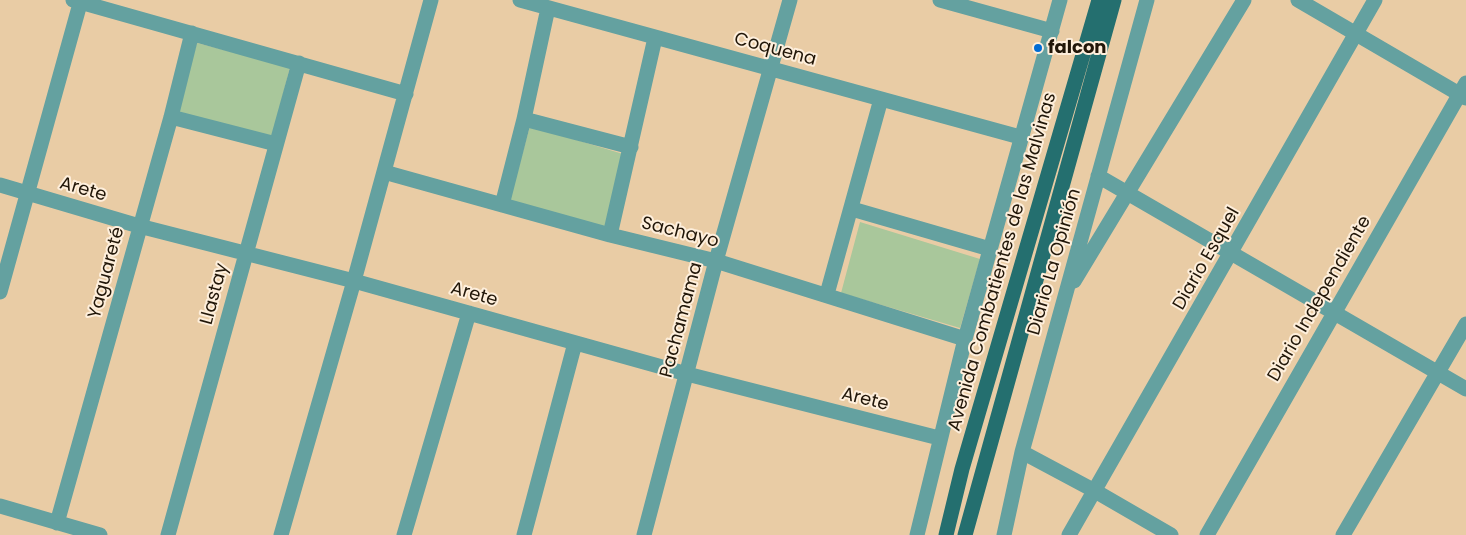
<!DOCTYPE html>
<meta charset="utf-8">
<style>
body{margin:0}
canvas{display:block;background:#e9cca5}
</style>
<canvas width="1466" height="535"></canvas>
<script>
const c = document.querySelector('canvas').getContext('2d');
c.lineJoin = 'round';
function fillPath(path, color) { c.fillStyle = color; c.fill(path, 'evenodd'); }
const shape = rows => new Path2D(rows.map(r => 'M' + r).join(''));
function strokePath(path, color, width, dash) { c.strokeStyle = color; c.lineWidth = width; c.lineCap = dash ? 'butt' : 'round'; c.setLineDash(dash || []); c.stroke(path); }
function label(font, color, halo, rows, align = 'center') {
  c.font = font + ' Poppins,sans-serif'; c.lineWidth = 4; c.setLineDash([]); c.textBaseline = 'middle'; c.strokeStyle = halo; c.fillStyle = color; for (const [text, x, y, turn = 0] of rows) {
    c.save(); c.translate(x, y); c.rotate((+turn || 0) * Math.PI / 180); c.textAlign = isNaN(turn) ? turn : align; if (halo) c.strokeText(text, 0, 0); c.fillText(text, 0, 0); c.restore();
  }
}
const green = shape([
 [197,43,290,67,272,137,177,112],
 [530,126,623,154,604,229,509,203],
 [860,222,980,259,960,328,841,293]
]);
const minor = shape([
 [73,0,406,94],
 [520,0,1020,137],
 [940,0,1052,31],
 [1298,0,1466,98],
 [171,117,276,144],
 [524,119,631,147],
 [384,172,610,235,716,261,965,339],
 [1098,176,1466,389],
 [0,185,139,226,354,281,687,374,939,438],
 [502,205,524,119,548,8],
 [852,209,990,249],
 [610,235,655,38],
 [1074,281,1244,0],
 [0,292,81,0],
 [827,294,881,99],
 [1022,452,1095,491,1171,535],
 [0,506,100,535],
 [57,523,171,117,192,33],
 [168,535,299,63],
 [281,535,354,281,431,0],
 [404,535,469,313],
 [524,535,575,343],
 [644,535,716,261,790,0],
 [917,535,965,339,1060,0],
 [1004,535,1022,452,1147,0],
 [1069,535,1375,0],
 [1207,535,1466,83],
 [1343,535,1466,324]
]);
const major = shape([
 [946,535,962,469,1099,0],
 [965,535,1114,0]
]);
const markers = [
 [1038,48,5,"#016cd4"]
];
const poiNames = [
 ["falcon",1048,48]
];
const streetNames = [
 ["Coquena",775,50,15],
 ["Arete",83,190,16],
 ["Sachayo",680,233,14],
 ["Diario Esquel",1207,259,-60],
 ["Avenida Combatientes de las Malvinas",1003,262,-74],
 ["Diario La Opinión",1055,262,-74],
 ["Yaguareté",107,273,-75],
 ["Llastay",215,294,-75],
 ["Arete",474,295,16],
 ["Diario Independiente",1320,299,-60],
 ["Pachamama",682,320,-75],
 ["Arete",865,400,14]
];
fillPath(green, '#a9c79b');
strokePath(minor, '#64a1a0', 15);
strokePath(major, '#246f6f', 15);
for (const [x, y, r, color] of markers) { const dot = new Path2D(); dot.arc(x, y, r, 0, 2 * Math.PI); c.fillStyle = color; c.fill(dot); strokePath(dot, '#feefdc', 2); }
label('bold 18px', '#211608', '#feefdc', poiNames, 'left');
label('18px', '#211608', '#feefdc', streetNames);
</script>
